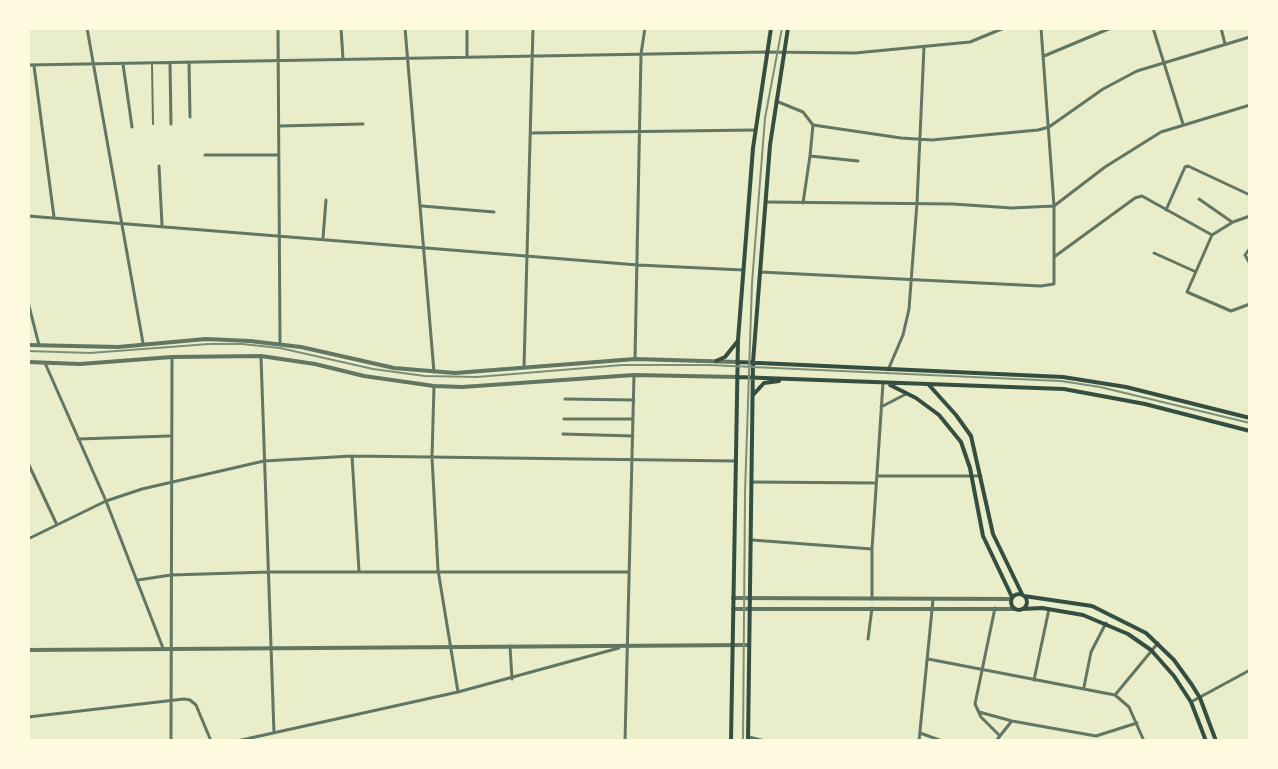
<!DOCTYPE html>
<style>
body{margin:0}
#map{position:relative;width:1278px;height:769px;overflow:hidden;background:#e9edc9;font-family:"DejaVu Sans",sans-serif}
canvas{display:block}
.frame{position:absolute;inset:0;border:30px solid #fefae0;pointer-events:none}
</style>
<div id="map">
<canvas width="1278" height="769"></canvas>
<div class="frame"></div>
</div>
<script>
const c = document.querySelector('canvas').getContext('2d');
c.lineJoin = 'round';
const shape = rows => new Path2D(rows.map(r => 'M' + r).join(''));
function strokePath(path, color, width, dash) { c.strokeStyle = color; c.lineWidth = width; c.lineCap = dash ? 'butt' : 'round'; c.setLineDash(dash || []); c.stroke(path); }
const pedestrian = shape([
 [152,65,153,124]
]);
const minor = shape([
 [87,28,143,343],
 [278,28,280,343],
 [341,28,343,59],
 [405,28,434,372],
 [467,28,467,57],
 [1153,28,1183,124],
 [1221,28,1225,44],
 [1044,56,1111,28],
 [189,62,190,117],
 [123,64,132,127],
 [170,64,171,124],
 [28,65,765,52,855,53,970,42,1004,28],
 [34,66,54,217],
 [776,101,803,112,813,125,901,138,932,140,1038,130,1049,127,1103,89,1137,71,1250,37],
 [279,126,363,124],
 [531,133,755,130],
 [205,155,279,155],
 [810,156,813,125],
 [159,166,162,225],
 [1199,199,1232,222],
 [766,202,953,204,1012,208,1054,206,1105,167,1161,132,1250,105],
 [803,203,810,156,858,161],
 [422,206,494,212],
 [1166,210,1185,167,1188,166,1250,195],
 [28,216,638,265,743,270],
 [1250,216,1233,222,1212,235,1187,292,1231,311,1250,304],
 [323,238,326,200],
 [1250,248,1245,255,1250,264],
 [1154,253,1194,271],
 [1054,257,1135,198,1142,196,1212,235],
 [760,272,1041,286,1054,284,1054,206,1041,28],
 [28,302,39,345],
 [261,357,274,733],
 [635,359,641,54,645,28],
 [45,363,106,501,163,648],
 [524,368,533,28],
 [888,370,903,335,909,309,917,203,924,47],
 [434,386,432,457,438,570,458,692],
 [565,399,634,400],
 [881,407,906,394],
 [564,419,633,419],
 [563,434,633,436],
 [78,439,170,436],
 [352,456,359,571],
 [28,463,57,525],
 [877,476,981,476],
 [752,482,876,483],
 [28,539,106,501,142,489,264,461,352,456,735,461],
 [752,540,872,549],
 [138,580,171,575,269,572,629,572],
 [872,599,872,549,883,383],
 [995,608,975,704,981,717,1000,736],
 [868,639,872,608],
 [510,646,512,679],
 [928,659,1115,695,1129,707,1144,741],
 [1034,680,1049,609],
 [1084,687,1091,652,1106,623],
 [1115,695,1158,643],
 [1191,702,1250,670],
 [979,712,1012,721,1096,736,1137,723],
 [28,717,184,699,190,700,196,705,211,741],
 [920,733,942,741],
 [749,737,765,741],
 [171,741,172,357],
 [237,741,458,692,619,648],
 [625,741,634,375],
 [919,741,933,600],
 [996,741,1011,722]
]);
const tertiary = shape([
 [28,345,118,347,206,339,250,341,301,347,394,368,455,373,635,359,738,362],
 [28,362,80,364,172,357,261,356,315,364,364,376,434,386,462,387,634,375,737,377],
 [733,598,1011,599],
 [733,609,1014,609],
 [28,650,749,645]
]);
const secondary = shape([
 [716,361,725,357,737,342],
 [738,362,1063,377,1126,387,1250,418],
 [737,377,1064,389,1145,404,1250,431],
 [890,385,916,398,939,415,961,442,970,468,983,536,1012,597],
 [929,385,956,415,971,436,993,534,1022,594],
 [753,395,764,383,779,381],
 '1011 602a8 8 0 1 1 16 0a8 8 0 1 1-16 0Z',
 [1024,596,1092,606,1146,633,1174,660,1192,685,1200,698,1216,741],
 [1022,609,1042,608,1083,615,1128,634,1151,650,1174,676,1191,702,1206,741],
 [731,741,738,340,753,148,771,28],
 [748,741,753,362,770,145,788,28]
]);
const tram = shape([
 [28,351,90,353,209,344,242,344,280,348,373,369,425,376,477,377,622,365,709,365,1061,381,1100,387,1250,423],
 [743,741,745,493,752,283,765,118,782,28]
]);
strokePath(pedestrian, '#617663', 2);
strokePath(minor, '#617663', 3);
strokePath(tertiary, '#617663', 4);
strokePath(secondary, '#344e41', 4);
strokePath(tram, '#7c8e77', 2);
</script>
